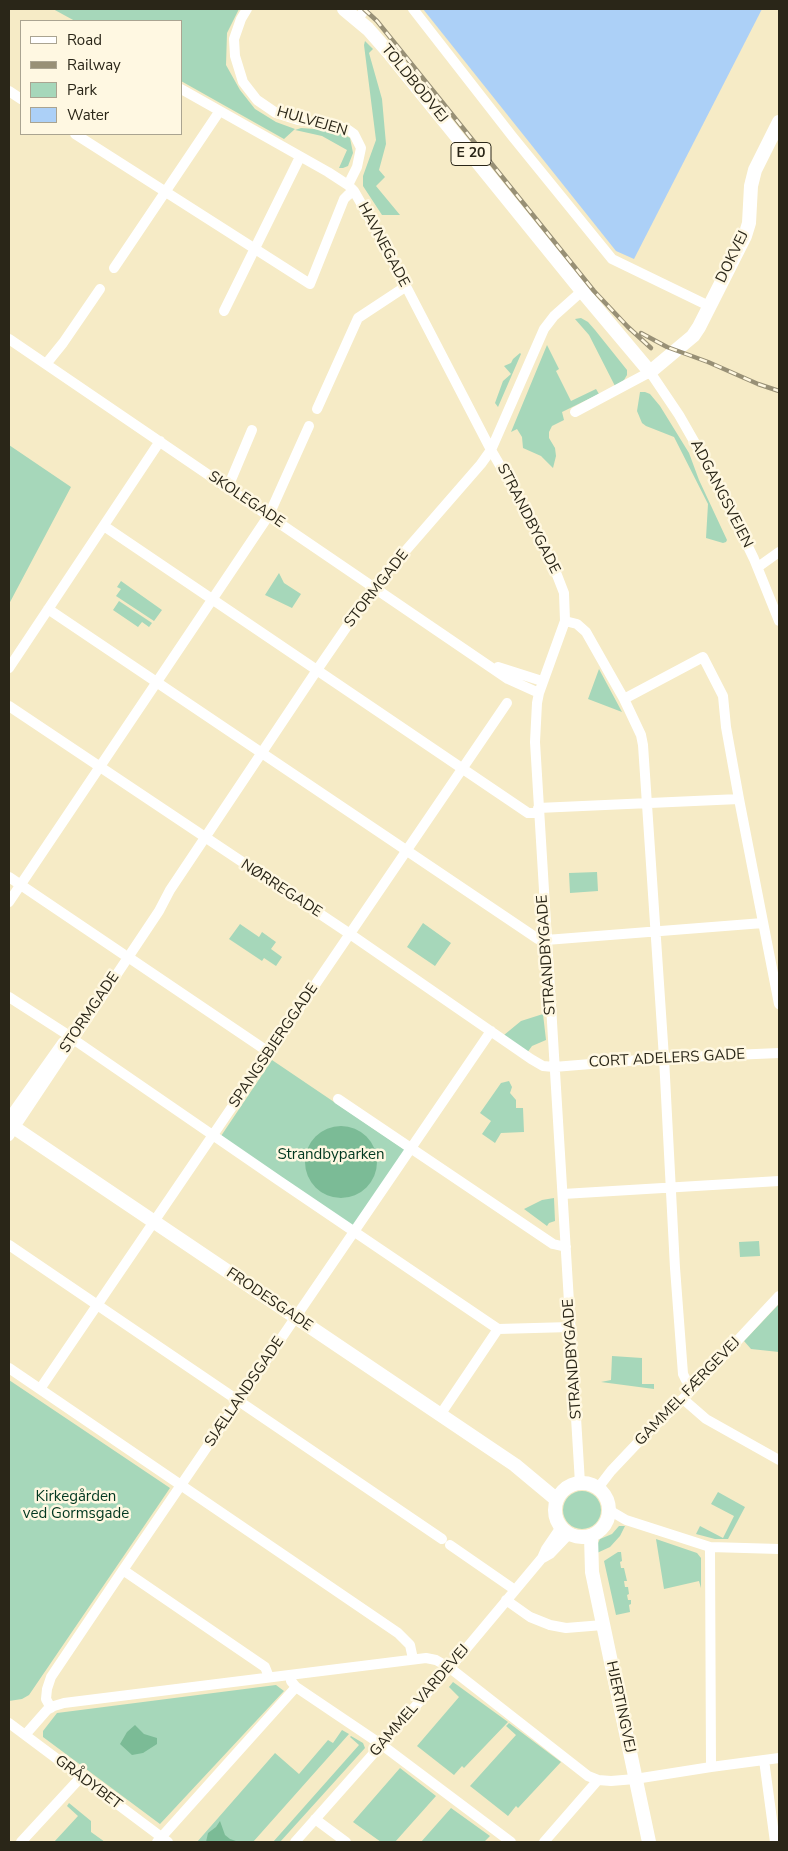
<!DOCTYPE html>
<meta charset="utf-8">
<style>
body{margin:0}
#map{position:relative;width:788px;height:1851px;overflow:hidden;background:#f6ebc6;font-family:"Nunito Sans",sans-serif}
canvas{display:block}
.frame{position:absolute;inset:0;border:10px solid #2a2618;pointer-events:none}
.legend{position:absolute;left:20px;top:20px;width:162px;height:115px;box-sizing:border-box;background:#fff8e2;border:1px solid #aaa491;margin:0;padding:6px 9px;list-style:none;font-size:15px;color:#2a2618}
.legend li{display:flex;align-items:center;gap:10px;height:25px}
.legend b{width:25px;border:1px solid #aaa491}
</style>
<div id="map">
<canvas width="788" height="1851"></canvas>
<div class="frame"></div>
<ul class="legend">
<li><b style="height:6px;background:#fff"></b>Road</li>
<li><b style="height:6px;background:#989076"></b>Railway</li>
<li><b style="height:14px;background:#a6d7ba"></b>Park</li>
<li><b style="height:14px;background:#acd0f7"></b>Water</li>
</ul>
</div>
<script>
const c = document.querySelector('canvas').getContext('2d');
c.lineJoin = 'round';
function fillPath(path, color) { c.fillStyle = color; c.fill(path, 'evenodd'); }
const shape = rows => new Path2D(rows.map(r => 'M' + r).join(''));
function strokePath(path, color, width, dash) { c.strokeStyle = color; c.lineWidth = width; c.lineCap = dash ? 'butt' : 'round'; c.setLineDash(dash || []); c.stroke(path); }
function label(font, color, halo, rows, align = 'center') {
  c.font = font + ' "Nunito Sans",sans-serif'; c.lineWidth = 5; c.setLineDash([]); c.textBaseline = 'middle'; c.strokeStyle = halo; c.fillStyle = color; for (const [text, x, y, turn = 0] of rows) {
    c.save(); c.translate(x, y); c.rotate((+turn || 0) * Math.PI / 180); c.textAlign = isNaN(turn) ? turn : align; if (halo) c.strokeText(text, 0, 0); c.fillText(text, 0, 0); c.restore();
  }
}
const green = shape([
 [53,9,239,9,227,33,226,65,240,90,255,109,276,122,295,129,284,139,181,81,181,21,75,21],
 [365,41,373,49,369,53,382,99,386,144,379,170,385,177,376,186,400,215,382,215,363,186,363,176,376,140,364,45],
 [301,128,328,130,343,134,350,138,353,153,348,166,343,168,339,168,347,150,322,136,295,130],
 [581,318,588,322,595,330,627,370,627,375,624,380,615,386,589,335,575,319],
 [547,345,559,369,556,371,571,401,596,389,599,394,562,412,564,420,552,426,549,432,549,438,555,448,556,456,553,468,541,456,523,448,522,437,517,429,511,432],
 [520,353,521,354,498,407,495,403,503,381,511,374,504,366,511,363,513,359],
 [640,392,645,392,650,394,660,406,689,453,699,480,727,540,726,542,723,543,706,538,708,504,674,437,646,426,642,423,637,411],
 [9,445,71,487,9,604],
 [279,573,284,583,301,594,292,608,265,595],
 [121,581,162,610,154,621,116,596,121,589,117,587],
 [119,601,152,623,149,627,142,622,138,627,113,610],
 [599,669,622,712,588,699],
 [597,872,598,891,570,893,569,873],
 [423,923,451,943,435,966,407,947],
 [240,924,259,937,262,932,276,942,271,949,282,957,276,966,264,958,262,961,229,939],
 [543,1014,546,1040,532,1046,527,1053,504,1035,521,1021],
 [272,1060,405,1150,353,1226,221,1136],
 [509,1081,512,1087,510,1093,516,1100,516,1108,523,1108,524,1132,501,1133,495,1143,482,1134,491,1121,480,1113,501,1083],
 [554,1198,555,1221,549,1223,547,1226,524,1209,542,1200],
 [759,1241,760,1256,740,1257,739,1242],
 [779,1304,779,1352,751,1349,744,1341],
 [612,1356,642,1358,642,1384,654,1384,654,1389,601,1382,611,1380],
 [9,1380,170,1488,29,1695,22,1699,9,1701],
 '563 1510a19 19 0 1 1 38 0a19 19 0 1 1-38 0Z',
 [718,1492,745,1507,728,1539,715,1539,696,1534,700,1526,723,1538,734,1516,711,1504],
 [619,1526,625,1526,620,1536,610,1547,597,1553,598,1543,600,1539,612,1534],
 [656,1539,697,1553,701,1558,701,1588,699,1581,664,1589],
 [618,1552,621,1552,622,1561,620,1562,621,1568,624,1568,627,1581,624,1581,625,1587,628,1587,629,1594,627,1595,628,1600,631,1600,631,1604,629,1605,630,1612,616,1615,604,1561],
 [453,1682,508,1722,464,1768,462,1766,454,1775,417,1746,459,1697,449,1687],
 [276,1685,284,1691,160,1824,43,1737,43,1731,57,1713],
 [509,1723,561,1762,518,1808,516,1806,508,1816,470,1786,516,1735,506,1726],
 [342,1730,349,1734,253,1842,197,1842,275,1753,299,1774,328,1740,333,1743],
 [351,1736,363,1743,365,1748,280,1842,273,1842,359,1745,350,1737],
 [400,1768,436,1796,395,1842,381,1842,353,1822],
 [69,1803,91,1821,91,1832,105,1842,54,1842,78,1816,67,1806],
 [451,1808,490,1836,484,1842,421,1842]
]);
const forest = shape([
 '305 1162a36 36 0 1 1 72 0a36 36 0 1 1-72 0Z',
 [135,1725,144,1734,157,1738,157,1744,143,1753,132,1755,120,1744,127,1732],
 [220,1821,225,1835,230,1839,239,1842,206,1842,208,1833,216,1827]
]);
const water = shape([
 [423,9,762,9,634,259,616,251]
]);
const minor = shape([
 [247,9,241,19,234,39,235,56,243,82,257,100,276,113,298,120,333,125,347,129,354,134,361,148,357,167,348,185],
 [413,9,512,136,612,259,709,306],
 [358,19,365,9],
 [181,89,328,172,348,185,354,191,383,242,491,450,533,522,557,575,564,593,565,621,539,693,537,703,535,742,580,1483],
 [9,91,21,99],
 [75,134,310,284,344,199,348,195,354,191],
 [114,268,219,112],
 [224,311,300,157],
 [9,339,508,679,539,693],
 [46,364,63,343,100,289],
 [317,409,358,318,405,287],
 [575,412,650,372,679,415,715,478,754,559,779,621],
 [228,487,252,430],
 [104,526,528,813,538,813],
 [758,567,779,552],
 [48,609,538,939,546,940,763,923],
 [565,621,577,624,586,632,624,699,641,735,643,745,664,1058,675,1268,683,1374,686,1380,694,1387],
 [498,667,542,681],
 [9,668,160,441],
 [624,699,703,657,723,696,726,727,739,799,779,1004],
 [9,706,350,934,531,1059,543,1066,554,1067,664,1058,779,1053],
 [538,808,739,799],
 [9,877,123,954],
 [9,902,269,515,309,426],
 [128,957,270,1053],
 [9,997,68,1035],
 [73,1039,278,1180,498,1329],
 [338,1099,553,1244,566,1247],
 [9,1118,63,1042],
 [9,1136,159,911,170,890,317,670,374,587,481,464,491,450,544,329,554,316,582,291],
 [563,1194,779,1181],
 [9,1245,442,1539],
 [9,1368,398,1633,410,1645,413,1659],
 [40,1389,507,703],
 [683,1399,706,1419,779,1460],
 [440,1415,498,1329,571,1327],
 [598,1488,611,1471,646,1434,683,1399,779,1296],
 [609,1510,626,1520,710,1547,779,1549],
 [450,1545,515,1590],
 [710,1547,711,1767],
 [543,1558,550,1554,569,1534],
 [123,1570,265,1667,269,1677],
 [506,1600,530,1617,550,1625,566,1628,603,1625],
 [290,1675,291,1681,296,1687,382,1745,511,1842],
 [51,1708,46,1699,47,1689,51,1677,123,1570,491,1031],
 [9,1723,168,1842],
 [25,1735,47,1710,54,1706,64,1703,426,1658,436,1660,450,1668,588,1776,598,1780,611,1781,635,1779,711,1767,779,1758],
 [764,1760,775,1842],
 [315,1819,346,1842],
 [21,1842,81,1777],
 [157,1842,296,1687],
 [295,1842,460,1656,542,1558,546,1549,561,1527],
 [544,1842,598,1780]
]);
const major = shape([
 [344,9,368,29,390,54,582,291,650,372,693,336,699,327,745,236,749,223,751,186,755,170,779,122],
 [9,1124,515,1465,557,1500],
 '555 1510a27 27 0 1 1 54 0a27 27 0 1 1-54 0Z',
 [591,1536,592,1572,649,1842]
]);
const rail = shape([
 [364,9,377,21,594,291,628,327,651,348],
 [641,333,667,347,708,362,758,384,779,391]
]);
const shields = [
 [471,154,40]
];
const shieldNames = [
 ["E 20",471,154]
];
const streetNames = [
 ["TOLDBODVEJ",414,84,51],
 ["HULVEJEN",312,122,16],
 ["HAVNEGADE",383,245,62],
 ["DOKVEJ",733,257,-64],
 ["ADGANGSVEJEN",721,494,63],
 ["SKOLEGADE",246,500,34],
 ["STRANDBYGADE",528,519,63],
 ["STORMGADE",377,589,-52],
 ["NØRREGADE",281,889,33],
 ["STRANDBYGADE",547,955,-94],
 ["STORMGADE",90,1013,-56],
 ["SPANGSBJERGGADE",274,1046,-56],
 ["CORT ADELERS GADE",667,1059,-3],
 ["FRODESGADE",269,1300,34],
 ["STRANDBYGADE",573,1359,-94],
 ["SJÆLLANDSGADE",245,1392,-56],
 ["GAMMEL FÆRGEVEJ",688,1392,-46],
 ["GAMMEL VARDEVEJ",420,1701,-49],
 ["HJERTINGVEJ",620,1707,78],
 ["GRÅDYBET",88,1783,37]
];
const parkNames = [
 ["Strandbyparken",331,1155],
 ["Kirkegården",76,1497],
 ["ved Gormsgade",76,1514]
];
fillPath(green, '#a6d7ba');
fillPath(forest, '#7bbb96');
fillPath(water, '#acd0f7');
strokePath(minor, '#fff', 10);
strokePath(major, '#fff', 14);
strokePath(rail, '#989076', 4.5);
strokePath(rail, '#fff8e2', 2.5, [8]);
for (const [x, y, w] of shields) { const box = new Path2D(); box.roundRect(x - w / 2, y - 11.5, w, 23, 4); c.fillStyle = '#fff8e2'; c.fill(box); strokePath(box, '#2a2618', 1); }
label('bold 14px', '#2a2618', null, shieldNames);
label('15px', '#2a2618', '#fff8e2', streetNames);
label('15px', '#00371f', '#fff8e2', parkNames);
</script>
